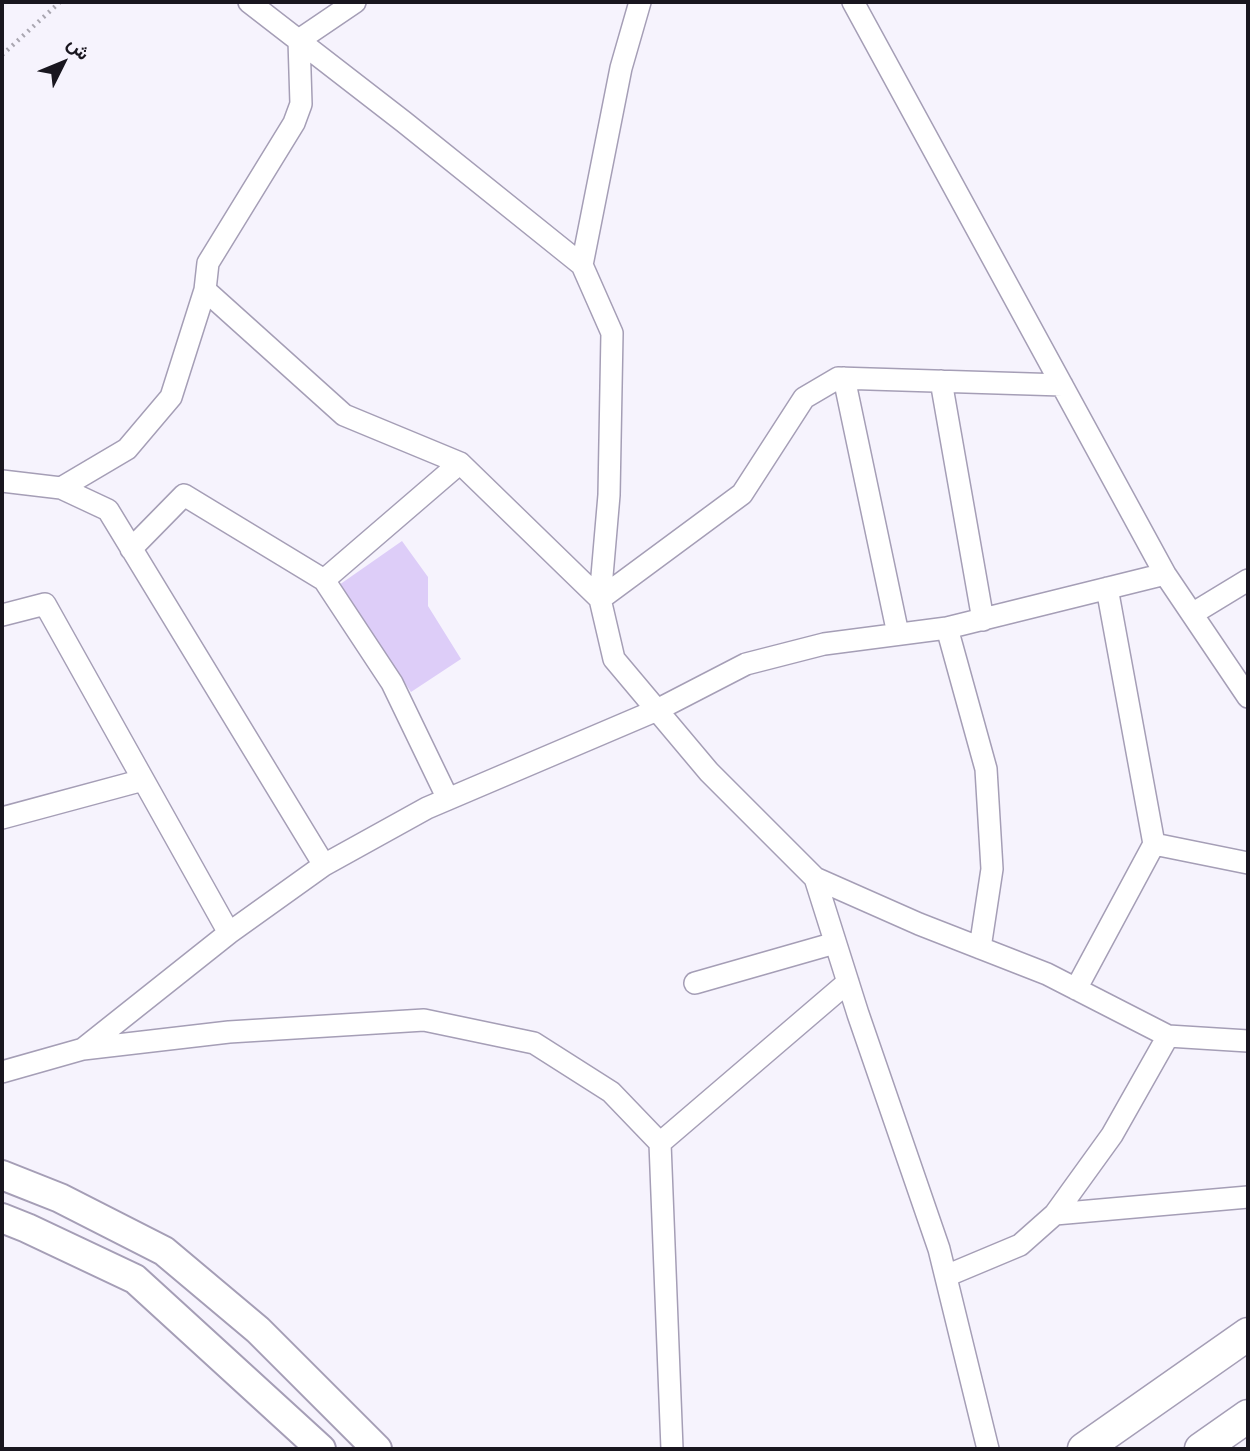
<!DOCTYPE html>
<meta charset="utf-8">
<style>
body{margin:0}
#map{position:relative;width:1250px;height:1451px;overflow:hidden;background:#f6f3fd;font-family:Helvetica,Vazirmatn,sans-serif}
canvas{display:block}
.frame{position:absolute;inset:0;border:4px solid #19161f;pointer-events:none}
.north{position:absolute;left:28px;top:28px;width:70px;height:70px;-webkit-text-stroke:5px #f6f3fd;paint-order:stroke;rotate:47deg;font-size:19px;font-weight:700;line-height:28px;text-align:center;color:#19161f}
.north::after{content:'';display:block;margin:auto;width:24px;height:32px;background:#19161f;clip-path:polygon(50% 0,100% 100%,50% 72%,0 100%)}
</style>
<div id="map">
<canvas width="1250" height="1451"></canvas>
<div class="frame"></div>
<div class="north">ش</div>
</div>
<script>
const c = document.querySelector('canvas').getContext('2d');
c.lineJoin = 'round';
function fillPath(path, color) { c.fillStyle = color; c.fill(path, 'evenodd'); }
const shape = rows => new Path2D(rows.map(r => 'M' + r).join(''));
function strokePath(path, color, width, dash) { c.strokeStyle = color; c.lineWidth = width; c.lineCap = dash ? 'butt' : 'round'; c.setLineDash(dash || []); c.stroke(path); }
const building = shape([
 [402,541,428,577,428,606,461,659,411,692,339,585]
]);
const path = shape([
 [2,55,60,2]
]);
const street = shape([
 [249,2,404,122,582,265,612,333,609,495,600,599,614,659,709,772,815,878,858,1014,939,1249,988,1449],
 [853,2,1165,574,1248,697],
 [582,265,621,68,640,2],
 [205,290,344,415,460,463,600,599,742,494,804,398,838,378,1062,385],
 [844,378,898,634],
 [941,381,983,620],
 [2,481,61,488,108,510,324,865],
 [61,488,127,449,171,397,205,290,208,263,294,123,301,104,299,40,355,2],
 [131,549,184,495,324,580,392,683,448,799],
 [324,580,460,463],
 [1192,614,1248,580],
 [2,615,45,604,229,933],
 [947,628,986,769,992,869,980,948],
 [2,818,143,780],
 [1154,844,1248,863],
 [815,878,919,924,1047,974,1168,1036,1248,1041],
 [695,983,835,943],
 [1076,989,1154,844,1107,588],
 [83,1049,229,933,324,865,427,808,657,710,746,664,824,644,947,628,1165,574],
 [2,1072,83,1049,229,1032,424,1020,534,1043,611,1092,660,1143,672,1449],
 [660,1143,848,982],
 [1055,1214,1248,1197],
 [946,1276,1020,1245,1055,1214,1112,1135,1168,1036]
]);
const secondary = shape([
 [2,1175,60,1198,164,1251,258,1330,377,1449],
 [2,1218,27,1228,135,1279,321,1449]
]);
const primary = shape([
 [1084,1449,1248,1334],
 [1201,1449,1248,1416]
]);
fillPath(building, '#ddcdf8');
strokePath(street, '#a59eb6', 24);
strokePath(secondary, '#a59eb6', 32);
strokePath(primary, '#a59eb6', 35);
strokePath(path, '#a9a6b0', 4.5, [2, 5]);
strokePath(street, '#fff', 21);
strokePath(secondary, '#fff', 28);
strokePath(primary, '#fff', 32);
</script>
